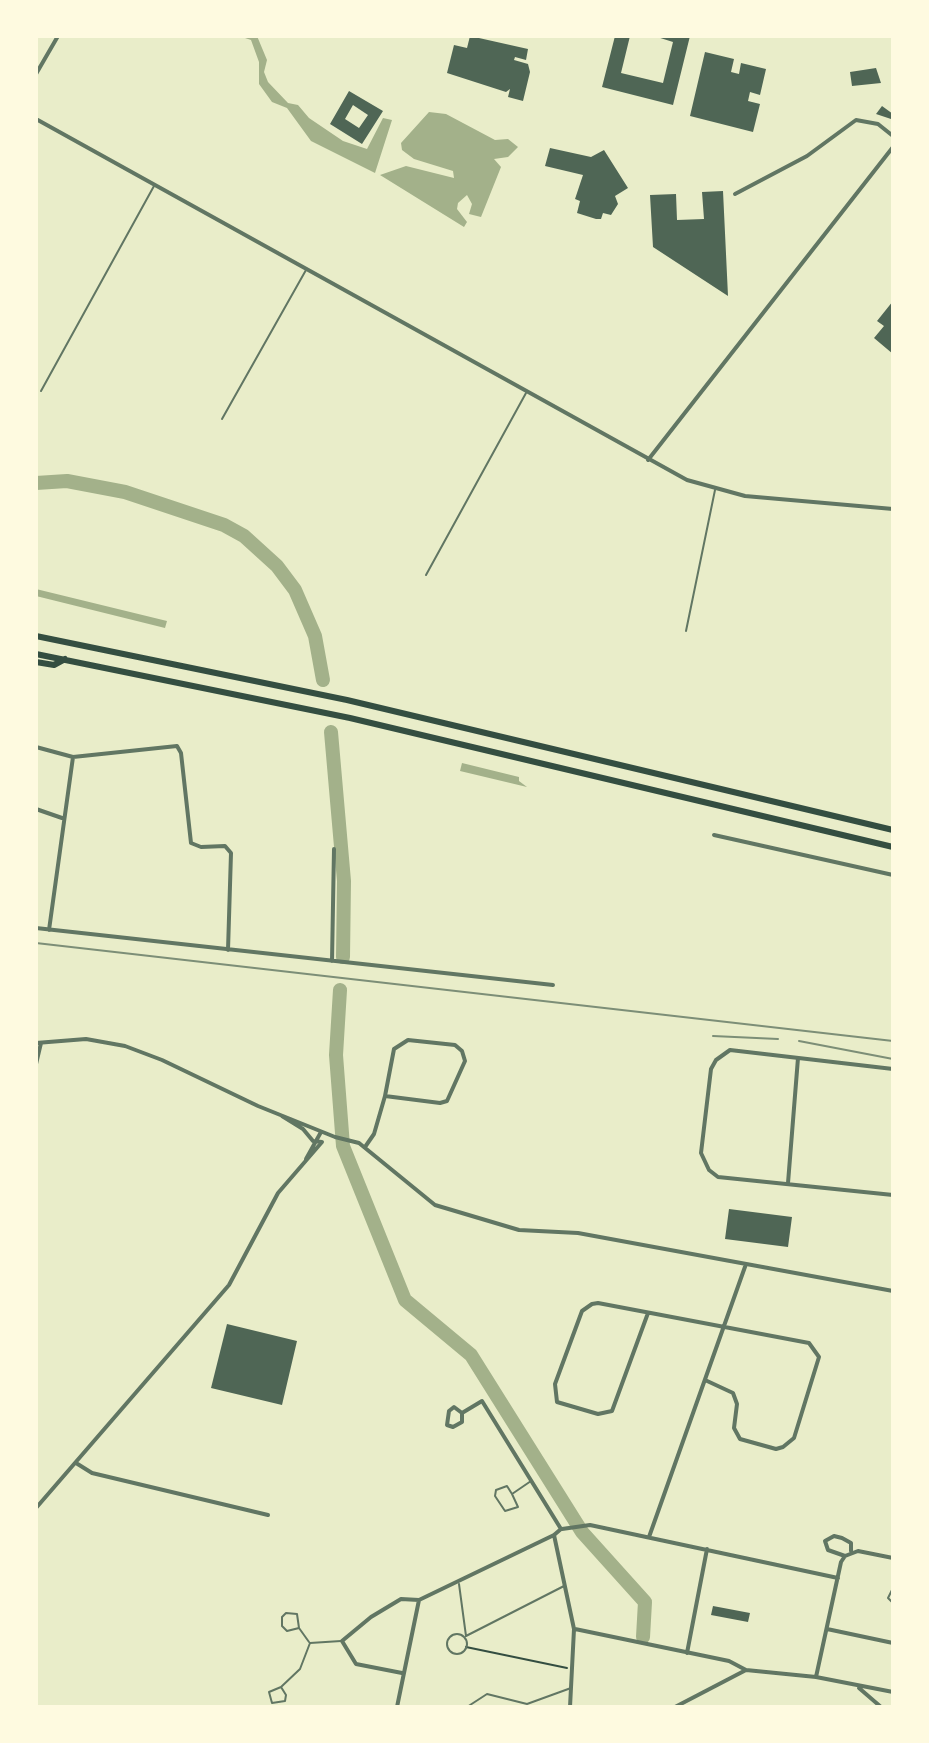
<!DOCTYPE html>
<style>
body{margin:0}
#map{position:relative;width:929px;height:1743px;overflow:hidden;background:#e9edc9;font-family:"Fira Sans",sans-serif}
canvas{display:block}
.frame{position:absolute;inset:0;border:38px solid #fefae0;pointer-events:none}
</style>
<div id="map">
<canvas width="929" height="1743"></canvas>
<div class="frame"></div>
</div>
<script>
const c = document.querySelector('canvas').getContext('2d');
c.lineJoin = 'round';
function fillPath(path, color) { c.fillStyle = color; c.fill(path, 'evenodd'); }
const shape = rows => new Path2D(rows.map(r => 'M' + r).join(''));
function strokePath(path, color, width, dash) { c.strokeStyle = color; c.lineWidth = width; c.lineCap = dash ? 'butt' : 'round'; c.setLineDash(dash || []); c.stroke(path); }
const water = shape([
 [239,36,257,36,267,60,264,72,268,82,288,103,298,105,309,118,343,141,367,149,383,118,392,120,375,173,311,141,287,108,272,102,259,84,259,62,251,40],
 [429,112,446,114,495,140,508,139,518,147,508,157,494,159,501,167,481,217,469,214,472,204,467,195,458,203,457,209,467,222,464,227,380,175,406,166,454,178,453,171,414,159,402,150,401,143],
 [36,589,167,621,165,628,36,596],
 [462,763,519,777,519,781,527,787,460,771]
]);
const river = shape([
 [36,483,67,481,125,492,224,525,244,536,277,566,295,590,315,636,323,680],
 [331,732,344,881,343,957],
 [340,990,336,1055,343,1146,405,1300,471,1355,582,1532,645,1602,643,1637]
]);
const building = shape([
 [470,36,528,49,526,60,515,57,514,60,528,64,530,72,523,101,508,97,510,89,506,92,447,73,454,45,467,48],
 [615,36,630,36,621,73,663,83,673,42,654,36,690,36,673,105,602,87],
 [705,52,734,59,731,72,739,74,741,63,766,69,760,95,750,92,748,101,760,104,753,132,690,116],
 [876,68,881,83,852,86,850,72],
 [349,91,383,111,362,144,330,124],
 [353,105,368,115,359,128,345,119],
 [882,106,893,114,891,119,876,114],
 [550,148,591,157,604,150,628,188,615,196,618,204,611,215,603,213,601,219,596,219,577,213,580,201,575,199,583,175,545,166],
 [723,191,728,296,653,247,650,195,676,194,677,220,704,219,702,192],
 [893,301,893,354,874,338,884,326,877,321],
 [729,1209,792,1217,788,1247,725,1239],
 [227,1324,297,1341,282,1405,211,1388],
 [713,1606,750,1613,748,1622,711,1615]
]);
const path = shape([
 [466,1647,567,1668]
]);
const service = shape([
 [41,391,154,186],
 [222,419,306,270],
 [426,575,526,393],
 [686,631,715,490],
 [512,1494,518,1507,505,1511,495,1496,496,1490,507,1486,512,1494,531,1481],
 [459,1584,466,1636,564,1586],
 [893,1588,888,1598,893,1603],
 [299,1628,287,1631,282,1626,282,1617,286,1613,297,1614,299,1628,309,1642],
 '447 1644a10 10 0 1 1 20 0a10 10 0 1 1-20 0Z',
 [281,1687,286,1695,285,1701,272,1703,269,1692,281,1687,300,1669,310,1643,341,1641],
 [467,1707,487,1694,527,1704,571,1688]
]);
const minor = shape([
 [735,194,807,156,856,120,878,124,893,136],
 [648,460,893,147],
 [36,747,73,757,49,930],
 [73,757,177,746,181,753,191,843,201,847,225,846,231,853,228,950],
 [36,809,62,818],
 [714,835,893,875],
 [36,928,553,985],
 [332,961,334,849],
 [408,1040,455,1045,462,1051,465,1061,447,1101,440,1103,385,1096,394,1049,408,1040],
 [36,1043,86,1039,125,1046,162,1060,258,1106,335,1137,359,1143,435,1205,519,1230,578,1233,893,1291],
 [36,1064,41,1043],
 [893,1069,730,1050,716,1060,711,1069,701,1153,709,1170,718,1177,893,1195],
 [282,1116,303,1129,313,1141,322,1142],
 [365,1147,374,1134,385,1096],
 [306,1159,321,1132],
 [788,1183,798,1058],
 [648,1313,612,1411,598,1414,557,1402,555,1384,582,1311,592,1304,598,1303,809,1343,819,1357,794,1438,783,1447,776,1449,740,1439,734,1428,737,1404,733,1393,705,1380],
 [462,1413,462,1422,453,1427,447,1425,449,1411,454,1407,462,1413,482,1401,561,1529,554,1535,574,1629,570,1707],
 [76,1463,92,1473,268,1515],
 [36,1508,229,1285,278,1193,322,1142],
 [562,1529,590,1525,838,1578],
 [649,1537,746,1264],
 [845,1556,828,1550,825,1541,834,1536,842,1538,851,1543,851,1551],
 [575,1629,729,1661,746,1670,816,1677,893,1692],
 [827,1629,893,1643],
 [687,1653,707,1549],
 [402,1673,356,1664,342,1641,371,1617,401,1599,419,1600],
 [816,1677,841,1562,845,1556,858,1551,893,1558],
 [859,1688,881,1707],
 [397,1707,419,1600,554,1535],
 [675,1707,746,1670]
]);
const tertiary = shape([
 [36,74,58,36],
 [36,119,687,480,745,496,893,509]
]);
const motorway = shape([
 [36,636,347,700,893,830],
 [36,654,350,718,893,847],
 [36,662,54,665,65,659]
]);
const rail = shape([
 [36,943,893,1041],
 [713,1036,778,1039],
 [799,1041,893,1059]
]);
fillPath(water, '#a3b18a');
strokePath(river, '#a3b18a', 14);
fillPath(building, '#4f6655');
strokePath(path, '#344e41', 2);
strokePath(service, '#617663', 2);
strokePath(minor, '#617663', 4);
strokePath(tertiary, '#617663', 4);
strokePath(motorway, '#344e41', 6);
strokePath(rail, '#7c8e77', 2);
</script>
